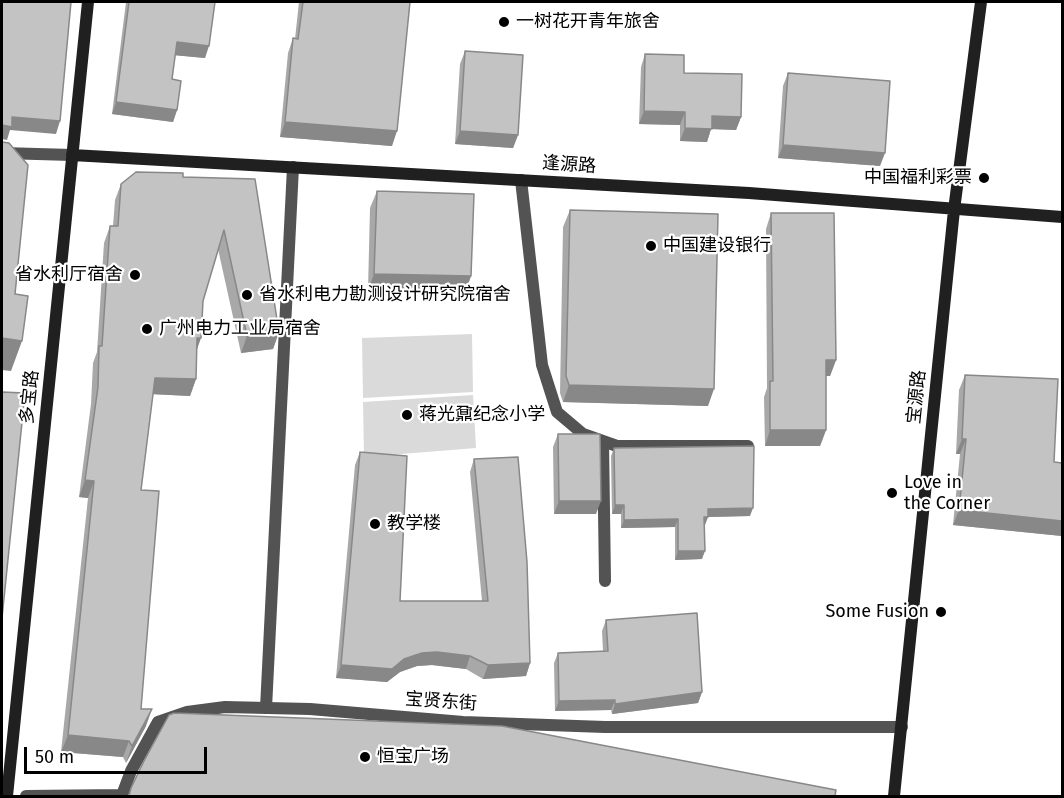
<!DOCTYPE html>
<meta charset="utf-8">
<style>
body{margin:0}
#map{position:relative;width:1064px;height:798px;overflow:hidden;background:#fff;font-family:"Fira Sans",sans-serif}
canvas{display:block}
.frame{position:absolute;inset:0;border:3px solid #000;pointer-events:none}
.scale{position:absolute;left:24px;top:747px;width:183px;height:27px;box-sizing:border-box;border:3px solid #000;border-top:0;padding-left:8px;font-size:18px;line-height:21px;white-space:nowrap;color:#000;-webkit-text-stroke:4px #fff;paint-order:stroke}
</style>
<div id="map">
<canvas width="1064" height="798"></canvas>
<div class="frame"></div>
<div class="scale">50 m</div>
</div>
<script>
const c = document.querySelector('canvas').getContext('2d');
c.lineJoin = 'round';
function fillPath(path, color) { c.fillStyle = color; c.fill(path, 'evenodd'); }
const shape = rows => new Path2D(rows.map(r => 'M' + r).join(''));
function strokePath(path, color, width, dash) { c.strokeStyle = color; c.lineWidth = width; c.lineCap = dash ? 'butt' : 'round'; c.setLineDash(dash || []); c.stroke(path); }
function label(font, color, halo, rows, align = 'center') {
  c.font = font + ' "Fira Sans","Noto Sans SC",sans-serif'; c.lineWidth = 4.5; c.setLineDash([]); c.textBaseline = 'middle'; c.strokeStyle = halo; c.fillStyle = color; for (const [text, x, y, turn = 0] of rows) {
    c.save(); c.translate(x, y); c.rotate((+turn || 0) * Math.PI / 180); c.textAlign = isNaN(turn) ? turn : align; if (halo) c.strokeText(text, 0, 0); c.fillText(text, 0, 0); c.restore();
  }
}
const green = shape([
 [472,334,473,392,363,398,362,338],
 [473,395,476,448,364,457,363,402]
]);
const lane = shape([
 [2,153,72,155],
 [521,180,542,365,557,412,583,434,617,446,748,446],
 [603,441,605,581],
 [266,708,293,167]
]);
const street = shape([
 [26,796,122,795,131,771,158,722,187,712,225,707,310,709,463,722,605,727,902,727]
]);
const secondary = shape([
 [72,155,749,193,1062,217],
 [7,796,88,2],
 [894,796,954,210,981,2]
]);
const wall = shape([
 [126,2,215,2,205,58,175,55,172,79,177,110,173,122,112,114],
 [299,2,405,2,392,146,280,137,288,53,293,38,295,39],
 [465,51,518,135,513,148,455,144,460,64],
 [645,54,684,73,741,117,736,130,711,129,707,142,680,141,680,125,639,124,641,67],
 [788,73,880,166,778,158,783,86],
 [183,177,255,179,279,332,273,349,241,353,218,249,203,301,196,352,196,379,190,396,153,394,141,490,141,709,146,726,126,763,123,757,61,752,88,498,79,497,91,404,93,363,97,352,104,243,110,226,113,226,115,200,121,184],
 [377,191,471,276,465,293,368,290,370,208],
 [570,210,708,406,563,402,560,393,563,227],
 [771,213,836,360,830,376,826,376,826,430,820,446,765,446,764,397,767,388,766,229],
 [965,375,1054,462,1062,463,1062,536,953,525,960,454,956,454,959,390],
 [558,434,596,514,554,514,553,447],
 [614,448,750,516,708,517,704,525,702,559,675,560,675,527,621,528,621,514,612,514,611,456],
 [360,452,400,601,482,601,470,472,474,459,530,663,526,676,483,679,466,669,432,665,417,666,400,672,387,682,336,678,355,465],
 [606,620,702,692,698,703,612,714,611,710,555,711,554,663,558,653,603,651,602,631]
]);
const shadedWall = shape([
 [177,42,209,46,205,58,172,55],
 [116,102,177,110,173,122,112,114],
 [644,111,685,112,680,125,639,124],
 [712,116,741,117,736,130,711,129,707,142,680,141,685,128],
 [12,117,60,121,56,134,10,130,7,140,2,139,2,125],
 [285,122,397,131,392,146,280,137],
 [460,131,518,135,513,148,455,144],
 [783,145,885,153,880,166,778,158],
 [374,274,471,276,465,293,368,290],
 [279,332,273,349,241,353,247,336],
 [2,338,22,341,11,371,2,370],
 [197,338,201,338,195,355],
 [826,360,836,360,830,376,820,376],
 [155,378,196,379,190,396,149,394],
 [569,385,714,389,708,406,563,402],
 [770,430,826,430,820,446,765,446],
 [962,439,966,439,960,454,956,454],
 [85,480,94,481,88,498,79,497],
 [559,501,601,501,596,514,554,514],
 [615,505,624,505,621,514,612,514],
 [753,508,750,516,708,517,705,525,701,525,708,509],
 [959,510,1062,521,1062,536,953,525],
 [678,519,675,527,621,528,624,520],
 [678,551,705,551,702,559,675,560],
 [437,652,470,656,466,669,432,665,417,666,400,672,387,682,336,678,341,665,404,659,422,653],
 [530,663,526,676,483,679,488,665],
 [702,692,698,703,612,714,615,704],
 [615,700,611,710,555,711,559,701],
 [152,709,146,726,126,763,132,746],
 [68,735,129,741,123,757,61,752]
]);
const building = shape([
 [2,2,71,2,60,121,12,117,12,127,2,125,2,2],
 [129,2,215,2,209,46,177,42,172,79,181,81,177,110,116,102,129,2],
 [303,2,410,2,397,131,285,122,293,38,298,39,303,2],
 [465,51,523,55,518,135,460,131,465,51],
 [645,54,684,55,684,73,742,74,741,117,712,116,712,129,685,128,685,112,644,111,645,54],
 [788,73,890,81,885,153,783,145,788,73],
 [2,142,9,143,28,165,15,294,28,296,22,341,2,338,2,142],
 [136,172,183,173,183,177,255,179,279,332,247,336,224,230,203,301,201,338,197,338,196,379,155,378,141,490,159,491,141,709,152,709,132,746,129,741,68,735,94,481,85,480,98,387,99,346,102,346,110,226,118,226,121,184,136,172],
 [377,191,474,194,471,276,374,274,377,191],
 [570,210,718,214,714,389,569,385,566,376,570,210],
 [771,213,834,213,836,360,826,360,826,430,770,430,770,381,773,381,771,213],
 [965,375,1058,379,1054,462,1062,463,1062,521,959,510,966,439,962,439,965,375],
 [2,392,25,393,2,618,2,392],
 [558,434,600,434,601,501,559,501,558,434],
 [754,446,753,508,708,509,708,517,704,517,705,551,678,551,678,519,624,520,624,505,615,505,614,448,754,446],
 [360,452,407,456,400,601,488,601,474,459,518,457,527,562,530,663,488,665,470,656,437,652,422,653,404,659,392,669,341,665,360,452],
 [697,613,702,692,615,704,615,700,559,701,558,653,608,651,606,620,697,613],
 [174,713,502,726,836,790,835,796,129,796,131,788,144,761,169,715,174,713]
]);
const markers = [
 [504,22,6,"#000"],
 [984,178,6,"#000"],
 [651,246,6,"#000"],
 [135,275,6,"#000"],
 [247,295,6,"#000"],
 [147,329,6,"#000"],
 [407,415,6,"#000"],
 [892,493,6,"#000"],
 [375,524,6,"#000"],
 [941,612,6,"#000"],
 [365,757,6,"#000"]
];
const poiNames = [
 ["一树花开青年旅舍",516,22],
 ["中国福利彩票",972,178,"right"],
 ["中国建设银行",663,246],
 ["省水利厅宿舍",123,275,"right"],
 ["省水利电力勘测设计研究院宿舍",259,295],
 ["广州电力工业局宿舍",159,329],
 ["蒋光鼐纪念小学",419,415],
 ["Love in",904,483],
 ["the Corner",904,504],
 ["教学楼",387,524],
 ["Some Fusion",929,612,"right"],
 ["恒宝广场",377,757]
];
const streetNames = [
 ["逢源路",569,165,4],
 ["多宝路",30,397,-84],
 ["宝源路",917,397,-84],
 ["宝贤东街",441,702,4]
];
fillPath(green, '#dadada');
strokePath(lane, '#535353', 12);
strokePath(street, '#535353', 12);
strokePath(secondary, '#202020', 12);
fillPath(wall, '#a8a8a8');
fillPath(shadedWall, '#888');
fillPath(building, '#c3c3c3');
strokePath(building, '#888', 1.5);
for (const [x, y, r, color] of markers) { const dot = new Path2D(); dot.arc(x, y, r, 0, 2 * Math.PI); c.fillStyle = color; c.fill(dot); strokePath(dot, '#fff', 2); }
label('18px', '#000', '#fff', poiNames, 'left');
label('18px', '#000', '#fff', streetNames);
</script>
